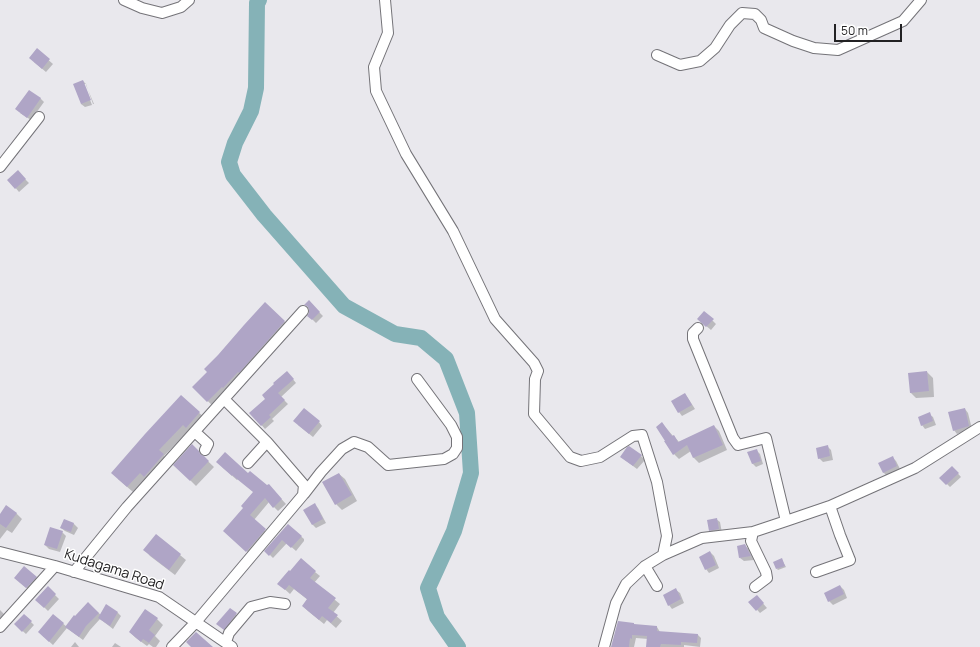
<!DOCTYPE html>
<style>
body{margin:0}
#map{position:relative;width:980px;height:647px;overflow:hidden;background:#e9e8ed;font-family:Manrope,sans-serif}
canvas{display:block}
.scale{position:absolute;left:834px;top:24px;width:68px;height:18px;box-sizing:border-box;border:2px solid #222123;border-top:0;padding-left:5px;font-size:12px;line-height:14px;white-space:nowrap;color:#222123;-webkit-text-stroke:3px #fff;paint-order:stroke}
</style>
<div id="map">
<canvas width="980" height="647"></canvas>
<div class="scale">50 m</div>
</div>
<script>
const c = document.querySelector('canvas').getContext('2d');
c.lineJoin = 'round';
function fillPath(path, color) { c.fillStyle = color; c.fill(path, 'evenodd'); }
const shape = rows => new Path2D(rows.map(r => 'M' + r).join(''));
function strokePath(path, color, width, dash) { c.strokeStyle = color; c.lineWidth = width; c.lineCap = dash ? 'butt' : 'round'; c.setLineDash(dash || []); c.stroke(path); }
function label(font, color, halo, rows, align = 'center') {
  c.font = font + ' Manrope,sans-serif'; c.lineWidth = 3; c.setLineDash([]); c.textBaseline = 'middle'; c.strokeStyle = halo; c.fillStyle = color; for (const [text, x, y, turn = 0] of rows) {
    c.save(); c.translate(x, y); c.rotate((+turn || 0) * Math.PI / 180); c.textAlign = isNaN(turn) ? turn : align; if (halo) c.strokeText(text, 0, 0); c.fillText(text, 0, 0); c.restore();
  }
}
const shadow = shape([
 [37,50,53,64,46,72,34,62],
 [83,81,86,84,84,84,92,105,85,107,81,104],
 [86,84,86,85,94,104,93,104],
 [40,98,44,102,31,120,20,113],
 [18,172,29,183,19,192,9,180],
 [309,302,323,316,316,323,309,316,310,313],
 [265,304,290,327,213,406,193,387,208,372],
 [704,312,716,324,711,330,698,319],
 [287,372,296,383,281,397,288,404,272,419,274,421,265,429,251,413,267,399],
 [927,372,933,378,934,397,916,398,910,392],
 [685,394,688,398,695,409,682,416,679,412],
 [181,397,205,418,192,433,189,430,164,456,168,460,150,481,146,478,133,492,118,479],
 [965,409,968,413,972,429,957,434,954,430],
 [929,414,933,417,936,425,925,429,922,425],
 [319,422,322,426,313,437,298,425],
 [662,424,667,429,673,436,674,436,679,442,714,426,719,431,727,450,699,463,694,458,691,451,679,459,674,454],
 [192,446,214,467,196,486,175,465],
 [827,446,831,450,833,460,823,462,819,458],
 [756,450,760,454,763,464,756,467,752,463],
 [641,456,645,460,637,469,625,460],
 [892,457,896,461,900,469,887,476,883,472],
 [222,467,249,474,267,487,273,490,286,504,278,511,269,502,254,520,269,535,251,555,229,535,254,492,238,479,237,480],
 [952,467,961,477,950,487,941,478],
 [339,474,345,479,357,501,342,510,336,504],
 [315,505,318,508,326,523,316,528,313,525,305,510],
 [16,513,22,519,12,533,7,530,0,539,0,516],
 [716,519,720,522,722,533,714,534,710,530],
 [64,520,74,524,78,528,74,535,65,531,61,528],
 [288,525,304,539,304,541,296,551,287,543,273,558,266,551],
 [62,532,66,536,60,552,49,549,45,545],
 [745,546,749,549,754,560,744,561,740,558],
 [145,550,180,555,186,560,175,575,150,556],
 [710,552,714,556,719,568,709,573,706,569],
 [782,560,786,567,778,570,777,569],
 [315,572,320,576,314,583,340,604,333,613,342,621,336,628,327,620,324,624,308,611,303,606,308,600,294,589,290,594,279,584],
 [36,577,39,581,30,591,19,581],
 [840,586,844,590,847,598,833,605,829,601],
 [48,588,59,599,48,611,37,600],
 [676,590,680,593,684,603,672,609,669,605],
 [760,600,767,608,760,613,750,602],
 [88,604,101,615,106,606,118,613,121,616,113,629,100,619,90,630,83,640,67,628,53,645,43,636,53,615,67,627],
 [230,609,240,618,228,632,221,627],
 [0,610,7,617,0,625],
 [146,611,157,619,163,625,155,636,160,641,156,647,153,647,149,644,147,646,136,638,130,632],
 [24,615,34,625,26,634,15,624],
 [635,625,657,627,660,632,698,635,701,638,700,647,684,645,684,647,647,647,648,639,636,638,634,647,612,647],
 [75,642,79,647,71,647],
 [115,643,121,647,112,647]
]);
const river = shape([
 [259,0,257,3,256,88,251,111,235,143,229,162,233,175,264,215,344,306,395,334,421,338,446,359,467,413,471,473,454,531,428,588,437,617,458,647]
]);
const building = shape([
 [37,48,50,59,42,69,29,58],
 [83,80,91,100,81,104,73,84],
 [29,90,41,98,27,118,15,109],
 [18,170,26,179,15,189,7,180],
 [309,300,320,312,312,320,307,316,309,313,309,309,307,306,304,305],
 [265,302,285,321,239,373,238,372,223,388,222,387,207,402,192,387,207,372,204,369,218,355,244,325],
 [704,311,714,319,706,327,697,319],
 [287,371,294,379,278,393,285,400,269,415,271,417,261,426,249,413,265,399,262,395,274,384,273,383],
 [927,371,929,391,910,393,908,373],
 [685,393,692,405,678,413,671,401],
 [181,395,200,412,186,428,183,425,159,450,164,454,144,477,140,473,127,487,111,473,145,434],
 [304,408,320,421,309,434,293,421],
 [965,408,969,426,953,431,948,412],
 [930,412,933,421,921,426,918,417],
 [662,422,672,436,674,435,678,442,714,425,723,445,693,458,687,445,673,455,664,441,665,441,656,427],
 [192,444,199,451,200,454,204,456,209,461,190,481,173,465],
 [828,445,830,456,818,459,816,448],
 [629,446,642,455,633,466,620,457,627,447],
 [757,449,761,461,752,464,747,452],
 [225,452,248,473,250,471,267,485,269,484,282,499,273,508,265,498,250,515,266,529,246,552,223,531,243,508,241,506,253,492,232,475,232,476,216,462],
 [893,456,897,466,883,473,878,463],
 [952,466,959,473,946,485,939,478],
 [339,473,352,495,335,505,322,482],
 [315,503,323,519,312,525,303,510],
 [6,505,17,513,6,528,0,524,0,514],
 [717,518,719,529,709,531,707,520],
 [64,519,74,523,71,532,60,528],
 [288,524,302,536,291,548,282,540,269,556,264,551],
 [50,527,63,531,57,549,44,545],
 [156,534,181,554,169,570,143,550],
 [745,544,751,556,739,558,737,546],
 [710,551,716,565,705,570,699,557],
 [301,558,316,571,310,578,336,598,328,608,338,615,331,623,322,616,319,620,302,606,307,599,289,585,285,590,277,584,289,570,290,571],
 [782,558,785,566,776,569,773,562],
 [24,566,37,577,26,588,14,578],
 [840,585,844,594,828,602,824,593],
 [48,586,56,594,44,608,35,600],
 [676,588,681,599,668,606,663,595],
 [757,595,764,603,756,611,748,602],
 [88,602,99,613,86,626,79,637,65,627,74,615,75,616],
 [106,604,118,612,110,626,98,618],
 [230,608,237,613,224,630,216,624],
 [145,609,158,618,149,630,155,635,149,643,143,639,141,642,129,632],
 [24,614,32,621,22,632,14,624],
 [53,614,64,623,49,642,38,632],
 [618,621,634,623,634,624,657,626,657,631,698,634,697,643,681,642,681,645,661,644,660,647,646,647,647,636,632,635,632,639,630,638,629,647,611,647],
 [196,632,213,647,191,647,186,642]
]);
const street = shape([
 [124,0,142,8,162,13,181,7,189,0],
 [385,0,388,33,374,67,376,91,406,154,453,231,495,319,534,363,538,371,535,379,534,414,570,457,581,461,600,457,633,436,642,435,657,482,667,536,663,555],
 [657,55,680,65,700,61,715,48,730,25,742,13,755,14,761,20,764,28,793,41,814,48,838,50,903,21,921,0],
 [0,167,39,117],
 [698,328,693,333,693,339,733,438,738,445,766,438,786,521],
 [195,432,208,444,205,450],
 [248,463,267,442],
 [304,494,321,472,342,449,354,442,368,447,388,465,444,459,453,454,457,448,457,437,451,425,417,379],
 [753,532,751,541,766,572,767,578,755,587],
 [0,552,55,566,159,597,232,647],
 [645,566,657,586],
 [74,572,127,507,303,311],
 [816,572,850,560,840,535,830,506],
 [0,627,55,566],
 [226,642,229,633,251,607,270,602,285,604],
 [172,647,196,622,303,495,304,485,267,442,224,399],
 [604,647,616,603,626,584,645,566,663,555,702,538,753,532,786,521,830,506,915,468,980,427]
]);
const streetNames = [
 ["Kudagama Road",114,570,18]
];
fillPath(shadow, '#0003');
strokePath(river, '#85b2b7', 16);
fillPath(building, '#afa5c6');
strokePath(street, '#747378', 12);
strokePath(street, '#fff', 10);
label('14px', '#222123', '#fff', streetNames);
</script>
